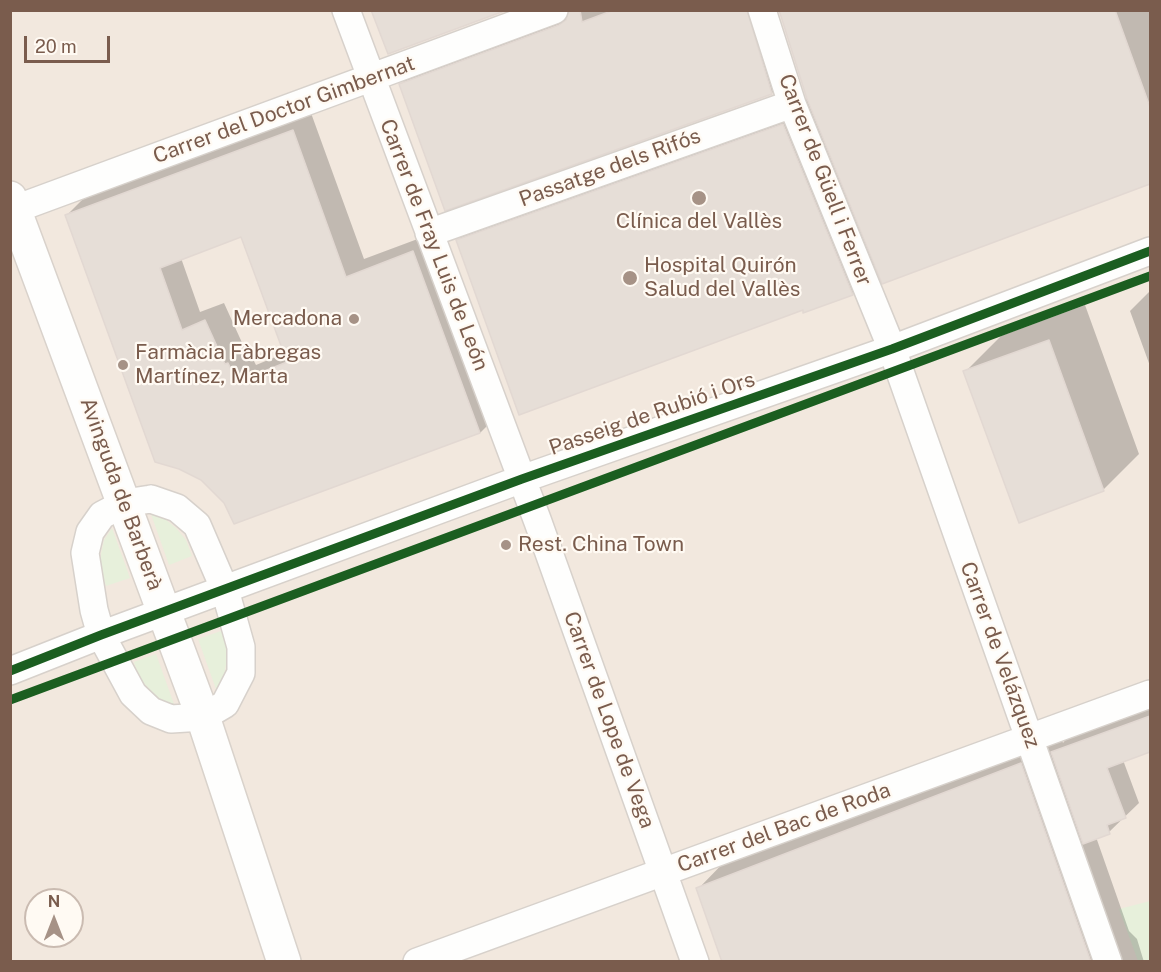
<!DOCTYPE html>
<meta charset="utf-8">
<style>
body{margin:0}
#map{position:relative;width:1161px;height:972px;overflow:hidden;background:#f9f5f0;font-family:"Public Sans",sans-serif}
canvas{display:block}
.frame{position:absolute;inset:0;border:12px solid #7a5c4d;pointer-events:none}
.north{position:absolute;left:24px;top:888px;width:60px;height:60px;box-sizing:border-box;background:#fffaf3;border:2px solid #cabbb1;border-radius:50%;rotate:0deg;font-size:16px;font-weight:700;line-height:24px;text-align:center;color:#7a5c4d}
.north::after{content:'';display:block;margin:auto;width:21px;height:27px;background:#a69286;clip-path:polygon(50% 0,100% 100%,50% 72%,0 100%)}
.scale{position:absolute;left:24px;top:36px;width:86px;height:27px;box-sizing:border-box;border:3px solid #7a5c4d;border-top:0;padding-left:8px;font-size:18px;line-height:21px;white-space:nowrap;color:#7a5c4d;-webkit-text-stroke:4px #fffaf3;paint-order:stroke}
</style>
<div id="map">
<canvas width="1161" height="972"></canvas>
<div class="frame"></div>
<div class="north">N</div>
<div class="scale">20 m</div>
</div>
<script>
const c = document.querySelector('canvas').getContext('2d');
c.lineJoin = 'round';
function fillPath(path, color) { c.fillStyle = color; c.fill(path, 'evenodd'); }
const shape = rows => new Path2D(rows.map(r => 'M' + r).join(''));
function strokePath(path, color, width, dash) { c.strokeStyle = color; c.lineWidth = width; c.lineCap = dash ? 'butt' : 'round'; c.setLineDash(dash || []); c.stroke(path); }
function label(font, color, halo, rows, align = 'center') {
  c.font = font + ' "Public Sans",sans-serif'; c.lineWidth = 4.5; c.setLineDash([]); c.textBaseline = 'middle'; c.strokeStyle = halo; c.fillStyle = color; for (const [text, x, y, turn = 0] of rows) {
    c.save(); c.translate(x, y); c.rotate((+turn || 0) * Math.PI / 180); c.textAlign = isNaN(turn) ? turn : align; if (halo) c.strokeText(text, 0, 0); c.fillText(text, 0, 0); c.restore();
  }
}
const residential = shape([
 [10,11,1150,11,1150,961,11,961],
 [36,900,72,900,72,936,36,936]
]);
const green = shape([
 [151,514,165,519,176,528,186,540,192,556,169,565],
 [112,528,130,578,106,586,101,570,101,554,104,540],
 [221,631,227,647,226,664,224,677,216,689,198,639],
 [156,654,174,704,160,700,139,678,134,662],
 [1150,901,1150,961,1138,961,1119,909]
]);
const shadow = shape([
 [562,10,772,10,794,70,772,93,401,84,424,62],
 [787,10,1150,10,1150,182,883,282,877,268,852,293,754,327,457,241,484,214,808,99],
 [311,113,364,259,431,234,498,415,480,433,235,522,67,215,85,197],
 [242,235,285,353,256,365,246,346,244,347,224,303,200,312,181,258],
 [1150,291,1150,366,1130,311],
 [1085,305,1139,454,1103,490,965,372,1001,336],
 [1150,708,1150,750,1123,760,1139,803,1109,832,1096,837,1129,931,1137,939,1144,962,723,962,698,889,734,852,1058,728,1063,743,1066,739]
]);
const building = shape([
 [371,10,507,10,388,54,371,10],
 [569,10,580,10,582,22,614,10,747,10,772,94,445,211,399,84,559,25,566,20,569,10],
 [779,10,1115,10,1150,107,1150,184,882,284,807,99,779,10],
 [783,124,853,295,803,313,803,310,519,415,456,240,783,124],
 [293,130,346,277,413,251,480,433,234,524,224,503,201,480,179,469,155,462,65,215,293,130],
 [241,237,287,362,237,382,228,363,225,364,205,320,182,330,160,268,241,237],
 [1049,340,1104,491,1019,523,963,371,1049,340],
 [1150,716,1150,752,1107,768,1126,818,1107,825,1110,834,1083,844,1051,752,1150,716],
 [1021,763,1091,962,722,962,696,888,1021,763]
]);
const street = shape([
 [346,10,538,522,695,962],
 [762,10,792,104,892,349,1108,962],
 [10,211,554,10],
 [429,233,792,104],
 [151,499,177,508,197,525,225,590,241,647,241,673,225,704,203,717,171,719,151,711,133,694,101,635,94,610,85,553,90,532,102,515,125,503,151,499],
 [10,671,101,635,522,479,892,349,1150,251],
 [417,962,1150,694]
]);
const secondary = shape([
 [10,198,203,717,284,962]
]);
const cycleway = shape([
 [10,671,101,635,522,479,892,349,1150,251],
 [10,700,1150,276]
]);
const markers = [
 [699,198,8,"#a69286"],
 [630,278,8,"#a69286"],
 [354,319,6,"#a69286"],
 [123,365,6,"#a69286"],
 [506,545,6,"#a69286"]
];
const streetNames = [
 ["Carrer del Doctor Gimbernat",284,110,-20],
 ["Passatge dels Rifós",610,168,-20],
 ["Carrer de Güell i Ferrer",825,180,69],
 ["Carrer de Fray Luis de León",434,245,69],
 ["Passeig de Rubió i Ors",652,414,-19],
 ["Avinguda de Barberà",121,494,70],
 ["Carrer de Velázquez",1000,655,70],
 ["Carrer de Lope de Vega",609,720,70],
 ["Carrer del Bac de Roda",784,828,-20]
];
const poiNames = [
 ["Clínica del Vallès",699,222,"center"],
 ["Hospital Quirón",644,266],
 ["Salud del Vallès",644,290],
 ["Mercadona",342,319,"right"],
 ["Farmàcia Fàbregas",135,353],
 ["Martínez, Marta",135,377],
 ["Rest. China Town",518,545]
];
fillPath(residential, '#f2e8de');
fillPath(green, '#e7f0db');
fillPath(shadow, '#0003');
fillPath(building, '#e6ded7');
strokePath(building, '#e2d8d2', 1.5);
strokePath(street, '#d7d1cb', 30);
strokePath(secondary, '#d9d2cb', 36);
strokePath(street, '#fefefd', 27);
strokePath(secondary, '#fefefd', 33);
strokePath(cycleway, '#1b5e20', 9);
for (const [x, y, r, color] of markers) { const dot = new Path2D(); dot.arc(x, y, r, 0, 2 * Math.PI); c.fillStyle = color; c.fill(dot); strokePath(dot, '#fffaf3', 2); }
label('21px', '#7a5c4d', '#fffaf3', streetNames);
label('21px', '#7a5c4d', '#fffaf3', poiNames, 'left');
</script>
